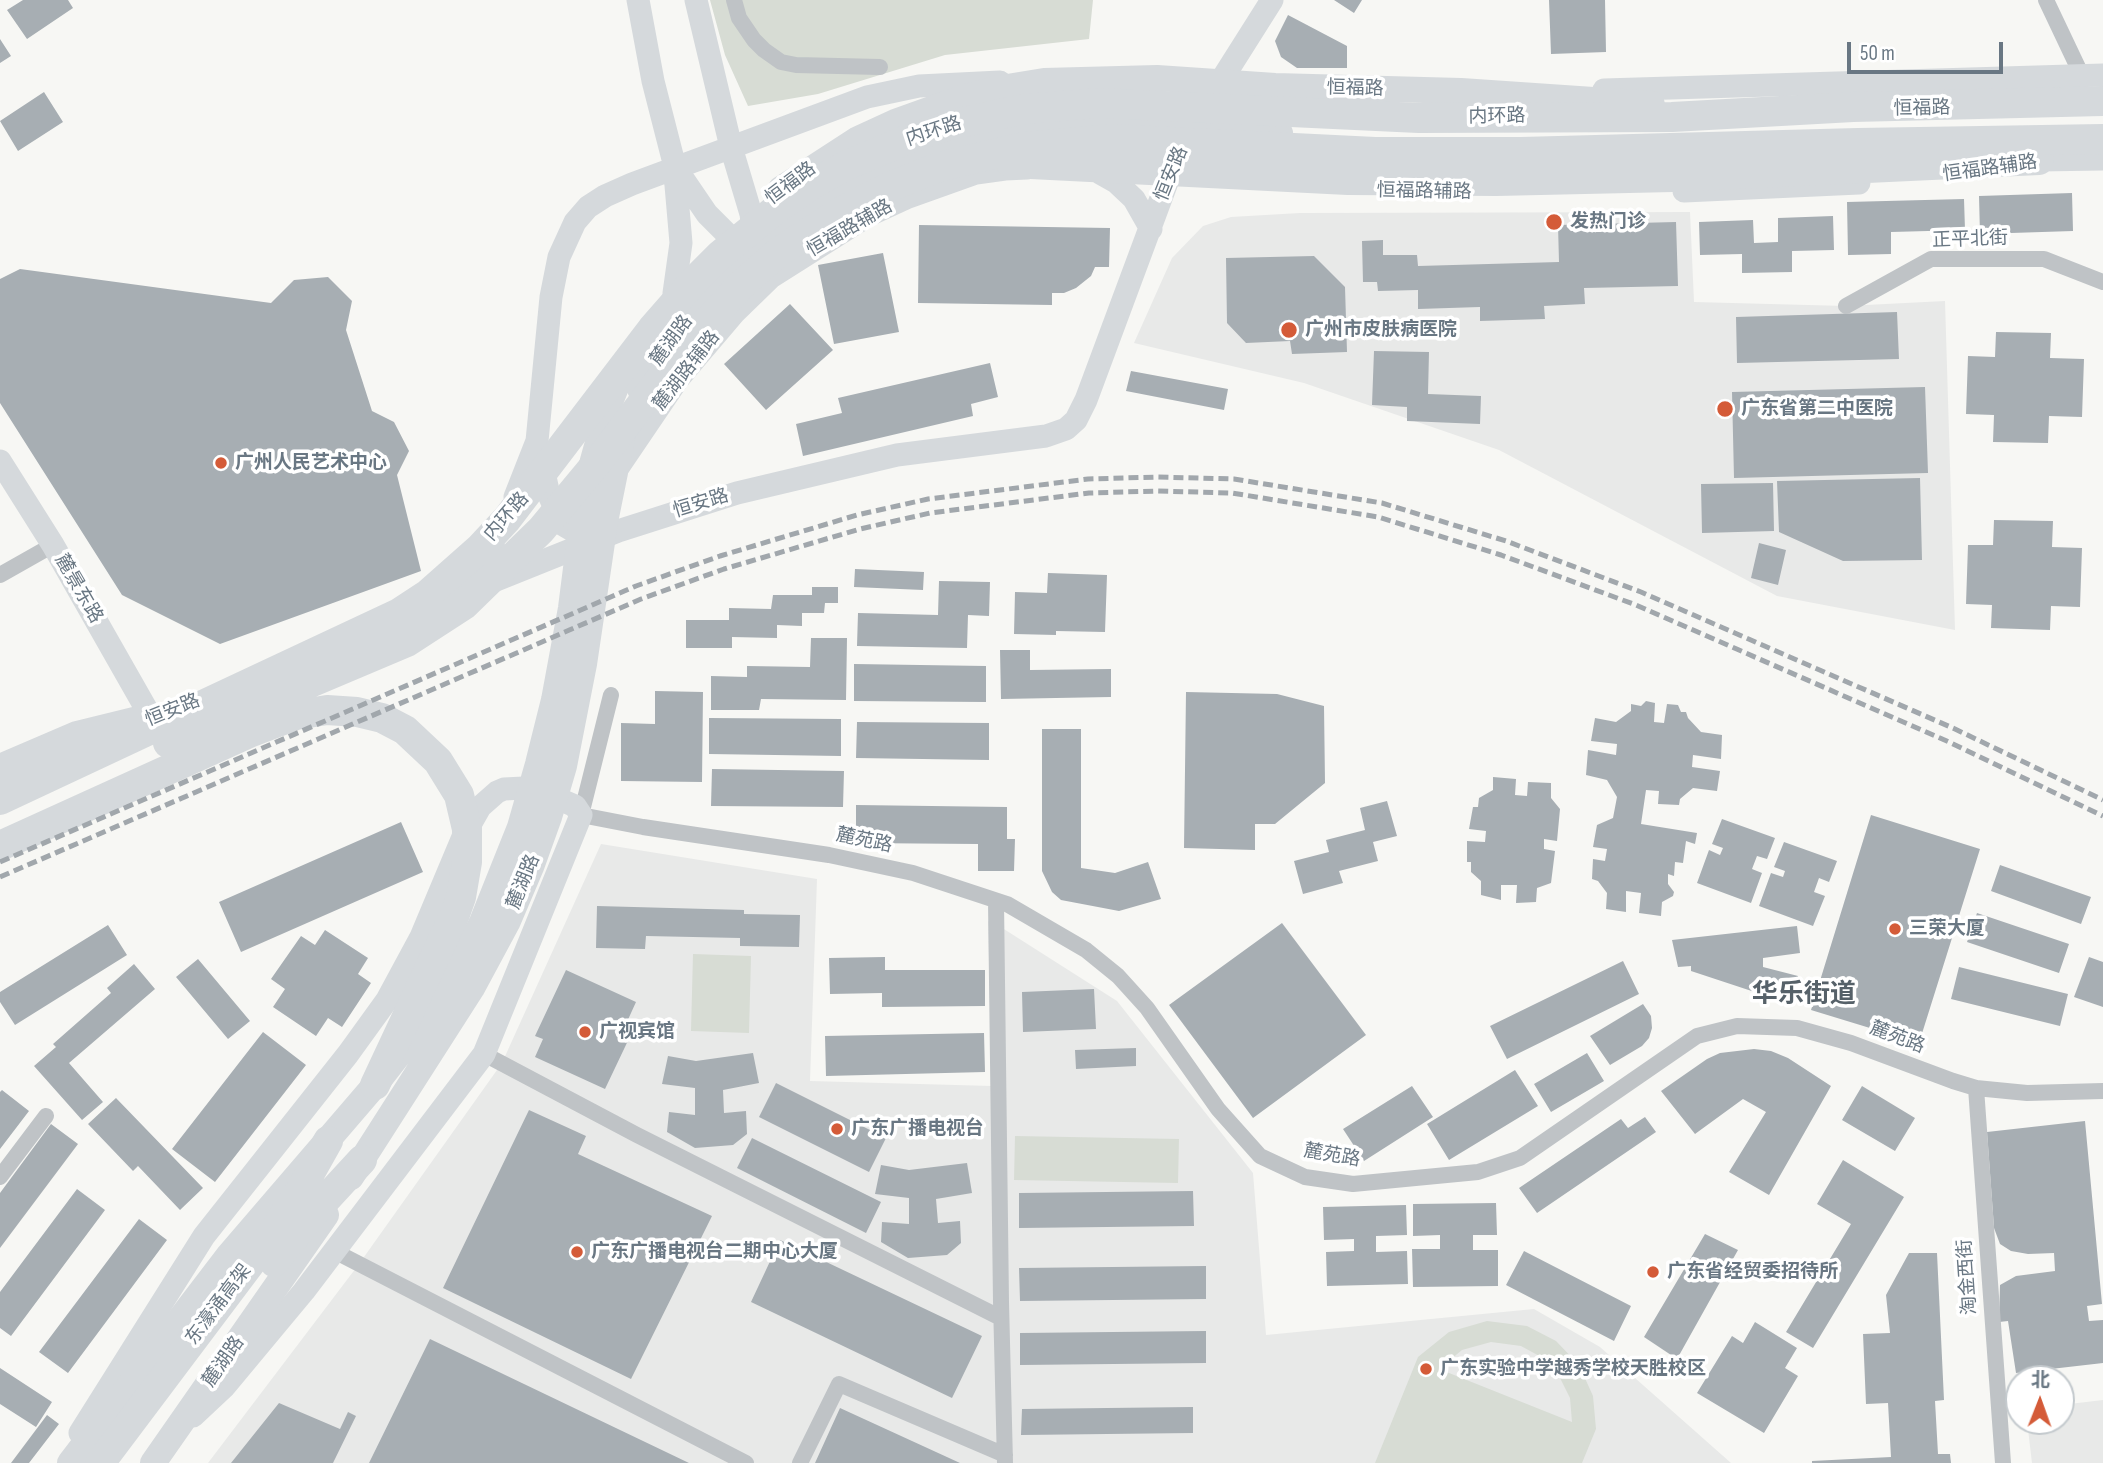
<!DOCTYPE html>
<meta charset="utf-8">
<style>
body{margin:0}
#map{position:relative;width:2103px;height:1463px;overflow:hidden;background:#f7f7f4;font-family:"Sofia Sans Condensed","Noto Sans SC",sans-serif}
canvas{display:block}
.north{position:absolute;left:2005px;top:1365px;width:70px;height:70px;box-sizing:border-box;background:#fff;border:2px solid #c3c9cd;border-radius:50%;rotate:1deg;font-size:19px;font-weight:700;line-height:28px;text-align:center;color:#697783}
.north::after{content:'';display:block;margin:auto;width:24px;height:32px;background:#d45b38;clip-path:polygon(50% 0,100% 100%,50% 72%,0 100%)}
.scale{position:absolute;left:1847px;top:42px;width:156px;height:32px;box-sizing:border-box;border:4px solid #697783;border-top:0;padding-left:9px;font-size:21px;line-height:24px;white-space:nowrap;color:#697783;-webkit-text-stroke:5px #fff;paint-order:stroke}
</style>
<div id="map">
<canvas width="2103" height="1463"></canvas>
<div class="north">北</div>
<div class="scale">50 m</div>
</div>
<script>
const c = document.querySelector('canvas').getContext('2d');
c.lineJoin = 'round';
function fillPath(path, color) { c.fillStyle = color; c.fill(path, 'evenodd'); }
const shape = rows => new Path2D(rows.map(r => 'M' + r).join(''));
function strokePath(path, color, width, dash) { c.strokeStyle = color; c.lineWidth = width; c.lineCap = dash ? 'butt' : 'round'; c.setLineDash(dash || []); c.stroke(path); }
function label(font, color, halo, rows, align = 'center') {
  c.font = font + ' "Sofia Sans Condensed","Noto Sans SC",sans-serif'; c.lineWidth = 7; c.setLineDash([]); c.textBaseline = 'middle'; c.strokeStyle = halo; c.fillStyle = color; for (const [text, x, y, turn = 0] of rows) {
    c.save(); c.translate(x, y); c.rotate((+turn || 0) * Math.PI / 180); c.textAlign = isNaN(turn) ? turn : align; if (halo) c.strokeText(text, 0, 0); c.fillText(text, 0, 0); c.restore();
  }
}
const built = shape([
 [1690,212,1694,302,1846,306,1945,301,1955,630,1777,596,1499,450,1304,383,1134,343,1172,258,1203,226,1231,217,1300,213],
 [601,844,817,879,810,1081,992,1086,988,921,996,924,1117,1001,1253,1173,1266,1335,1534,1309,1600,1347,1731,1463,208,1463,359,1264,502,1063],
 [2103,1400,2103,1463,2032,1463,2027,1421,2061,1421,2061,1405]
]);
const green = shape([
 [710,0,1093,0,1089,39,945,55,818,94,748,106,725,55],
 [693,954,751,956,749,1033,691,1031],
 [1015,1136,1179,1139,1178,1183,1014,1180],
 [1487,1321,1527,1326,1556,1341,1579,1365,1593,1396,1596,1429,1582,1463,1375,1463,1418,1357,1449,1332],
 [1491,1342,1521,1346,1543,1358,1559,1376,1570,1398,1572,1422,1439,1369,1462,1350]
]);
const building = shape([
 [23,0,68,0,73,8,27,39,7,10],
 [1334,0,1362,0,1354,13],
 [1549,0,1605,0,1606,52,1551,54],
 [1288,15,1347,46,1347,68,1297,68,1281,57,1275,41],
 [0,39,11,56,0,63],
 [44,92,63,122,18,151,0,121],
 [2072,193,2073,231,1980,234,1979,196],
 [1964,199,1965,230,1891,232,1891,254,1848,255,1847,202],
 [1833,216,1834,250,1792,251,1792,272,1742,273,1742,254,1700,255,1699,222,1753,220,1754,243,1778,242,1778,218],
 [1676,222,1678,286,1584,288,1585,304,1544,306,1545,319,1480,321,1480,307,1418,309,1418,290,1378,291,1377,282,1363,282,1362,241,1383,240,1383,255,1417,255,1418,266,1559,262,1558,225],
 [919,225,1110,228,1109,267,1095,267,1091,276,1076,288,1064,293,1052,293,1052,305,918,303],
 [883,253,899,332,834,344,818,265],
 [1314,256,1345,287,1347,352,1292,354,1290,341,1246,343,1227,323,1226,258],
 [20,269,271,303,294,280,328,277,352,301,346,330,372,411,394,422,409,451,397,475,421,571,220,644,122,595,0,403,0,279],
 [790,304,833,350,766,410,724,364],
 [1897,312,1899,359,1737,363,1736,317],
 [1996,332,2051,333,2050,358,2084,359,2082,417,2049,416,2048,443,1993,442,1994,415,1966,414,1968,356,1995,357],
 [1374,351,1429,352,1428,394,1481,396,1480,424,1407,421,1407,407,1372,405],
 [990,363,998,397,971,404,973,416,803,456,796,424,842,413,838,398],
 [1131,371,1228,389,1224,410,1126,391],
 [1925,387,1928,473,1734,478,1732,392],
 [1920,478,1922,560,1843,561,1779,532,1777,481],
 [1773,483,1774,531,1702,533,1701,484],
 [1994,520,2053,521,2052,547,2082,548,2080,607,2051,606,2050,630,1991,628,1992,605,1966,604,1968,545,1993,545],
 [1759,543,1786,550,1778,585,1751,578],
 [855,569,924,572,923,590,854,587],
 [1048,573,1107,575,1105,632,1056,631,1056,635,1014,634,1015,592,1047,593],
 [939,581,990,582,989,616,968,615,967,648,857,646,858,613,938,615],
 [812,587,838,587,838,603,825,603,824,613,802,613,802,626,777,625,777,638,732,637,732,648,686,648,686,620,729,620,729,608,771,609,773,595,812,595],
 [811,638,847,638,846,700,761,699,759,710,711,710,711,676,747,677,747,666,810,667],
 [1000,650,1030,650,1030,670,1111,669,1111,697,1001,699],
 [854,664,986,666,986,702,854,701],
 [655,691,703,692,702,782,621,781,621,723,655,724],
 [1186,692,1277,694,1324,706,1325,783,1275,824,1255,824,1255,850,1184,848],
 [1646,701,1655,703,1654,722,1664,723,1667,704,1678,705,1681,712,1686,712,1688,718,1701,732,1722,735,1721,759,1693,755,1692,767,1720,771,1717,791,1693,788,1680,799,1679,805,1658,804,1659,791,1646,790,1641,824,1697,833,1695,844,1686,841,1683,863,1675,862,1674,876,1668,874,1668,884,1674,892,1673,896,1662,902,1661,916,1639,913,1641,893,1626,891,1626,912,1606,909,1607,893,1598,881,1592,879,1593,859,1605,861,1607,849,1593,847,1597,825,1613,818,1617,797,1607,780,1586,775,1588,750,1616,755,1617,744,1591,741,1595,718,1616,722,1631,711,1631,704,1641,706],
 [709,718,841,719,841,756,709,754],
 [857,722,989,723,989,760,856,758],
 [1042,729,1081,729,1081,868,1115,873,1148,862,1161,899,1119,911,1061,900,1052,892,1042,871],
 [712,769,844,771,843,807,711,806],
 [1493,777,1516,779,1515,795,1527,796,1528,782,1551,783,1551,798,1560,809,1557,841,1544,839,1544,849,1555,851,1551,883,1537,888,1536,902,1516,903,1517,885,1501,885,1501,900,1481,895,1481,881,1471,872,1471,862,1467,862,1467,841,1485,842,1486,831,1469,829,1473,807,1478,807,1479,798,1493,790],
 [1387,801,1397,836,1373,842,1378,861,1339,871,1343,883,1303,894,1294,861,1329,852,1326,840,1365,830,1360,808],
 [856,805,1007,807,1007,839,1015,839,1014,871,978,871,978,844,856,843],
 [1871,815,1980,849,1919,1043,1811,1010],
 [1722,819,1775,838,1767,859,1757,856,1752,869,1762,873,1751,903,1697,883,1709,850,1720,855,1723,848,1712,844],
 [401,822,423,872,241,952,219,902],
 [1784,842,1837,861,1829,882,1819,878,1814,892,1825,896,1813,926,1759,906,1771,873,1783,877,1785,871,1774,867],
 [2000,865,2091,897,2081,924,1991,891],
 [597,906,744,910,744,914,800,915,799,947,740,946,740,938,646,936,645,949,596,948],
 [1977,913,2069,944,2059,973,1967,942],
 [1282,923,1366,1035,1253,1118,1169,1005],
 [108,925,127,955,15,1025,0,1002,0,992],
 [1797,926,1800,953,1763,958,1763,967,1798,976,1791,1004,1691,971,1691,966,1678,967,1672,940],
 [325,930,368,958,358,974,371,983,342,1027,328,1018,316,1036,273,1007,285,989,271,979,301,936,315,945],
 [885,957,885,970,985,970,985,1006,882,1007,882,993,830,994,829,958],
 [2089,957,2103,962,2103,1007,2074,997],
 [198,959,250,1021,228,1039,176,977],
 [1623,961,1639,994,1507,1059,1490,1026],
 [134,964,155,989,69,1063,103,1102,82,1120,34,1066,56,1047,53,1044,111,993,107,988],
 [1959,967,2068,994,2060,1026,1951,999],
 [566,970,636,1002,626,1024,634,1028,605,1089,535,1057,543,1039,535,1036],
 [1094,989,1096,1029,1023,1032,1022,992],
 [1643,1004,1651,1016,1652,1028,1649,1038,1642,1046,1610,1065,1590,1036],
 [263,1032,306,1065,215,1182,172,1149],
 [984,1033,985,1072,826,1076,825,1036],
 [1136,1048,1136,1066,1076,1069,1075,1050],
 [1754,1049,1771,1051,1788,1058,1831,1086,1769,1195,1729,1172,1766,1112,1743,1099,1695,1134,1661,1091,1707,1059,1720,1053],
 [753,1053,759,1083,723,1090,724,1113,746,1111,747,1134,733,1145,695,1148,667,1132,669,1112,695,1115,695,1088,662,1084,668,1056,696,1061],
 [1587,1053,1604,1081,1551,1112,1534,1084],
 [1515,1070,1538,1106,1449,1160,1427,1124],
 [776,1083,886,1138,869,1172,759,1117],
 [1412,1086,1433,1117,1364,1161,1343,1129],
 [1862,1086,1915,1118,1895,1151,1842,1120],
 [2,1090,29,1111,0,1149,0,1092],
 [116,1098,203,1188,180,1210,138,1166,133,1171,88,1124],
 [529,1110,586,1136,578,1154,712,1216,631,1379,443,1288],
 [1645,1117,1656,1132,1537,1213,1519,1188,1621,1119,1628,1128],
 [2085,1121,2102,1304,2087,1306,2089,1321,2103,1320,2103,1363,2016,1373,2008,1321,1999,1322,2000,1285,2016,1276,2055,1271,2054,1253,2028,1254,2011,1251,2000,1244,1994,1228,1987,1132],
 [51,1124,78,1144,0,1248,0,1193],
 [752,1138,881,1202,866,1233,737,1168],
 [1843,1160,1904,1197,1813,1348,1786,1332,1851,1224,1817,1204],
 [967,1163,972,1193,936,1199,938,1223,960,1221,961,1243,947,1255,908,1258,881,1242,882,1222,909,1224,909,1198,875,1194,881,1165,909,1170],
 [77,1189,105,1210,11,1336,0,1328,0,1292],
 [1193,1191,1194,1226,1019,1228,1019,1193],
 [1496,1203,1497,1235,1473,1235,1473,1250,1498,1250,1498,1286,1413,1287,1412,1249,1440,1249,1440,1235,1413,1236,1413,1204],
 [1406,1205,1407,1235,1376,1236,1376,1252,1407,1251,1408,1284,1327,1286,1326,1252,1354,1251,1354,1239,1324,1240,1323,1207],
 [139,1219,167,1240,68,1373,39,1352],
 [1705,1234,1738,1250,1677,1359,1644,1337],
 [780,1240,982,1336,952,1398,751,1302],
 [1524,1251,1631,1306,1614,1341,1506,1285],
 [1909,1253,1937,1253,1944,1400,1935,1401,1938,1454,1950,1454,1951,1463,1812,1463,1812,1461,1891,1457,1888,1403,1866,1404,1863,1334,1890,1333,1886,1295],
 [1206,1266,1206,1299,1020,1301,1019,1268],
 [1755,1322,1797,1348,1785,1368,1798,1376,1764,1433,1697,1393,1732,1336,1743,1343],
 [1206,1331,1206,1363,1020,1365,1020,1333],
 [430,1339,689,1463,369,1463],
 [0,1368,52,1402,36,1427,0,1404],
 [279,1403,340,1429,348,1412,356,1416,333,1463,231,1463],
 [1193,1407,1193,1433,1021,1435,1022,1409],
 [840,1408,960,1463,815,1463],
 [47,1415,59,1424,29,1463,11,1463]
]);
const street = shape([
 [734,0,739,18,754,40,764,50,781,62,796,65,880,67],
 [2046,0,2082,76],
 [1846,306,1931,259,2044,259,2103,282],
 [0,575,53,545],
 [611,695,581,815,643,827,829,855,913,873,1007,904,1086,950,1118,976,1147,1008,1218,1109,1260,1156,1305,1177,1353,1184,1478,1172,1520,1158,1697,1036,1737,1026,1797,1028,1851,1043,1953,1081,1976,1088,2027,1093,2103,1091],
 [996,901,1001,1302,1005,1463],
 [484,1054,637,1135,1001,1318],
 [1976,1088,2003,1463],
 [0,1177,46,1116],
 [334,1251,746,1463],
 [800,1463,839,1384,1005,1455]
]);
const secondary = shape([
 [638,0,653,81,675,167,707,214,728,235,749,246],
 [696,0,731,147,751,214,754,239],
 [1604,90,2103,75],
 [1212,95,1272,0],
 [2025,163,2039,160,2103,159],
 [1100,173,1116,182,1134,199,1151,229],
 [1684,191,1859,183],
 [674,293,681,243,675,174],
 [541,459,549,495,562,524,591,541],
 [0,461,53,545,152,719],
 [619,466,678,379,734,313,771,277,869,215,906,198,976,173,1005,169,1027,168],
 [515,497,537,441,551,297,559,257,575,222,588,207,605,196,632,184,867,97,919,86,1000,82],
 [496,580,618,531,737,493,897,455,1046,436,1066,429,1076,420,1086,400,1176,158],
 [445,603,469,580,494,548],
 [80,1433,204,1236,348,1054,387,1000,421,937,463,837,480,807,497,792,504,789,524,788,545,793,575,806,581,815,484,1054,304,1291,225,1386,193,1416]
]);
const primary = shape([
 [781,189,858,139,895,122,962,98,995,89,1044,81,1157,78,1275,86,1461,91,1652,104],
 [640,389,664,347,698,306,755,250,806,209,831,193,884,166,962,140,1026,128,1057,125,1192,127,1280,133],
 [351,1177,472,988,508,921,531,867,549,817,564,766,584,664,605,522,624,428],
 [70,1463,229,1255,375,1085,421,1026,448,986,482,922,520,827,538,764,554,700,571,608,587,482,607,410,618,382],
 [153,1463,326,1215]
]);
const highway = shape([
 [1011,163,1348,180,1496,181,1673,177,2039,160],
 [168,743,407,642,464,605,541,530,600,459,686,345,740,286,780,251,842,211,887,188,939,167,1023,147,1111,139,1375,152,1521,152,1858,143,2103,139],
 [0,769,77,736,138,721],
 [0,800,399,613,428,594,480,548,507,519,652,329,694,281,720,255,781,205,811,185,845,166,911,138,950,125,1024,109,1099,103,1419,118,1672,117,1853,107,2103,101],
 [0,846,249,733,296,715,327,710,357,712,382,718,405,730,438,761,459,795,467,829,467,862,461,897,455,914,375,1085],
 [274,1262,315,1211,362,1160],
 [100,1463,267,1241,300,1191,328,1141]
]);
const rail = shape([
 [0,862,636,586,720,556,857,515,928,499,1088,479,1158,477,1234,479,1382,503,1506,541,1641,592,1955,729,2103,800],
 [0,877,641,599,724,569,860,529,930,513,1089,493,1158,491,1232,493,1378,517,1501,555,1636,605,1949,742,2103,816]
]);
const markers = [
 [1554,222,9,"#d45b38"],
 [1289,330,9,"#d45b38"],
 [1725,409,9,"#d45b38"],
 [221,463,7,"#d45b38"],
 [1895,929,7,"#d45b38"],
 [585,1032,7,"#d45b38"],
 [837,1129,7,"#d45b38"],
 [577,1252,7,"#d45b38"],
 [1653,1272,7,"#d45b38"],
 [1426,1369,7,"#d45b38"]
];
const streetNames = [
 ["恒福路",1355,89,1],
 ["恒福路",1922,109,-1],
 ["内环路",1497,117,-1],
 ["内环路",934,132,-18],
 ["恒福路辅路",1990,169,-8],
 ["恒安路",1172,174,-68],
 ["恒福路",791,184,-37],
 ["恒福路辅路",1424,192,1],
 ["恒福路辅路",850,229,-30],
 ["正平北街",1970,240,-2],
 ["麓湖路",672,341,-54],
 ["麓湖路辅路",687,371,-52],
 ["恒安路",701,504,-17],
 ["内环路",507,517,-49],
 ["麓景东路",78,589,60],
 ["恒安路",173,711,-22],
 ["麓苑路",864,841,12],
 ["麓湖路",524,882,-68],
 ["麓苑路",1897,1038,21],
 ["麓苑路",1332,1156,10],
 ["淘金西街",1968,1277,-94],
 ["东濠涌高架",219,1305,-53],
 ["麓湖路",224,1362,-55]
];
const poiNames = [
 ["发热门诊",1570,222],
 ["广州市皮肤病医院",1305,330],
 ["广东省第二中医院",1741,409],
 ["广州人民艺术中心",235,463],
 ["三荣大厦",1909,929],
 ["广视宾馆",599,1032],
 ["广东广播电视台",851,1129],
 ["广东广播电视台二期中心大厦",591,1252],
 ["广东省经贸委招待所",1667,1272],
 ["广东实验中学越秀学校天胜校区",1440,1369]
];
const districtNames = [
 ["华乐街道",1804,995]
];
fillPath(built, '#e8e9e8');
fillPath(green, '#d7dcd4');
fillPath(building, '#a7aeb3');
strokePath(street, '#bfc3c6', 16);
strokePath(secondary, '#d5d9dc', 23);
strokePath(primary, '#d5d9dc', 26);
strokePath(highway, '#d5d9dc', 30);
strokePath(rail, '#a1a7ac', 5, [10, 5]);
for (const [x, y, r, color] of markers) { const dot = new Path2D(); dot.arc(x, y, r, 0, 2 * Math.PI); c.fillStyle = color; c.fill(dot); strokePath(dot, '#fff', 2.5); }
label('19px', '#697783', '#fff', streetNames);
label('bold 19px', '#697783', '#fff', poiNames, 'left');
label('bold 26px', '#566169', '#fff', districtNames);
</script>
